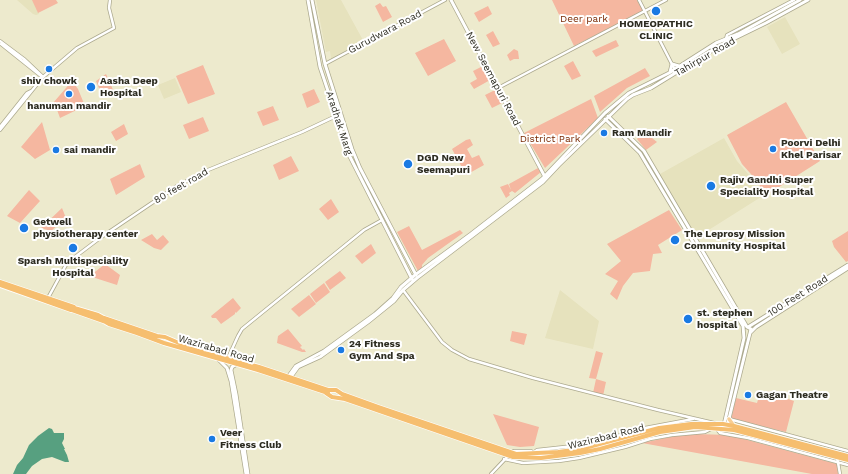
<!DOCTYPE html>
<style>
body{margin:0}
canvas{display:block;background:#edeacd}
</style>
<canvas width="848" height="474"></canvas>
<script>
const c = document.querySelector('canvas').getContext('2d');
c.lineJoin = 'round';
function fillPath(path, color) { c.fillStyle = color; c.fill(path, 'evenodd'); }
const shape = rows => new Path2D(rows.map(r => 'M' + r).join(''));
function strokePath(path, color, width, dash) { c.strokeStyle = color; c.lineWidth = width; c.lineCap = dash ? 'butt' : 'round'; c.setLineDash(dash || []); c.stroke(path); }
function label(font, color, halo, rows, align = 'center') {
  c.font = font + ' "Work Sans",sans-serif'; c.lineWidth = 4; c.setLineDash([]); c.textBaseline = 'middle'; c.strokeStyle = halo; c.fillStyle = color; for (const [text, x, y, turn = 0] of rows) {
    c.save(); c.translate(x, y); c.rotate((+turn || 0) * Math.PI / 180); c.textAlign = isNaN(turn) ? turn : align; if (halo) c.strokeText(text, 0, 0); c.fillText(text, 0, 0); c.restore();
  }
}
const built = shape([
 [17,0,33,0,39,14,36,15,33,14],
 [316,0,341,0,364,42,331,59,330,51,326,52],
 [785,17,800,44,782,54,767,27],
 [175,78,181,92,164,99,158,85],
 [724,138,737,161,749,175,761,197,696,238,660,174],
 [560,290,599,321,593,349,545,338]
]);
const green = shape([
 [32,0,56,0,58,3,38,13],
 [552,0,637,0,643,11,574,46],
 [380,3,383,7,386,6,392,17,383,22,375,6],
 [488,6,492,14,479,22,474,13],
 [493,31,500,44,493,47,486,35],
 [444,39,456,61,428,76,415,53],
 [616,40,619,46,596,57,592,51],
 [514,49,518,51,519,59,514,59,510,61,507,55],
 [573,61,581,76,572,80,564,66],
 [203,65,215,94,188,104,176,76],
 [481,67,483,71,486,69,492,79,474,89,470,83,477,79,473,71],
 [645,68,650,76,627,88,600,112,594,96],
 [106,74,114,92,103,98,96,81],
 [72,81,78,89,85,106,60,118,56,107,53,103],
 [314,89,320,102,307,108,302,94],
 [497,89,504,102,492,108,485,95],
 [591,99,598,118,545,168,524,133],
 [786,102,820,161,765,196,758,182,742,164,727,135],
 [273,106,279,120,263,126,257,112],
 [203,117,209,131,189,139,183,125],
 [42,122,50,150,35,159,21,147],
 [124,124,128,134,116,141,111,132],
 [642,133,652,138,657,142,646,150,637,139],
 [470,139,473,145,467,149,472,158,479,155,484,165,466,175,452,149,466,140],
 [291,156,299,171,279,180,273,165],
 [140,164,145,177,116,195,110,179],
 [538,168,541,172,515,193,512,191,509,193,510,195,506,198,500,187,508,184,511,190,509,184],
 [29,190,40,201,20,223,7,216],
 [331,199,339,212,328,220,319,209],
 [62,208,66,218,51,231,41,228],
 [669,210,682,230,658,245,662,253,653,254,650,271,633,273,623,286,617,300,610,294,618,281,605,274,621,261,607,244],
 [409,226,422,250,460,230,463,233,428,258,422,265,422,268,418,271,397,232],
 [848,231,848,261,846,262,834,247,832,241],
 [152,234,157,240,163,235,169,242,161,250,154,248,141,240],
 [371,244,376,253,362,264,355,256],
 [105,264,120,275,117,285,92,277,91,275],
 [340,271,346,278,330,290,325,282],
 [324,283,330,292,316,303,310,294],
 [309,295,316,304,299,317,291,309],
 [233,298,241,308,236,313,235,312,235,314,221,324,216,318,212,318,211,316],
 [288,329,302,346,300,347,303,350,304,349,306,352,302,352,277,343,278,336],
 [512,331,527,334,524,345,510,341],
 [596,351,603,353,596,379,606,382,603,396,593,393,596,379,589,378],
 [767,391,788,397,788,399,794,401,786,432,731,419,736,398,757,403,760,393,761,393,760,399,765,399],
 [493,414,539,427,534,446,520,447,507,445],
 [695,434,729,435,837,464,838,474,812,474,642,443,675,436]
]);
const water = shape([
 [49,428,52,429,54,433,64,433,64,439,62,443,65,449,64,449,67,455,69,462,65,462,52,457,42,459,32,466,26,474,13,474,17,465,23,458,29,445,38,436]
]);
const tertiary = shape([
 [639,0,676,72],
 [0,41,24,59,43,77],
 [728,42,726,39,727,35,794,0],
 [1,44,41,76],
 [325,64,445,0],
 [498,88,666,0],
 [0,127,27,93,31,91],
 [0,130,43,77,77,48,114,28,109,8,110,0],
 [403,290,442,342,452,350,469,359,533,378,658,410,714,423],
 [48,298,67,263,100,238,177,186,208,170,302,132,336,116],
 [228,358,238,336,242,329,364,230,382,220],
 [729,419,848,451],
 [717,429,720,433,748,438,848,465],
 [512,452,514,451,531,451],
 [532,454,537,450,583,445,621,435,645,428,693,419],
 [837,457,840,474],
 [504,459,523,463,559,461,579,458,625,447,650,439,672,435,705,432,713,428],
 [491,474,509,455]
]);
const secondary = shape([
 [308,0,320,67,341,130,345,147,412,279],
 [312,0,325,64,352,149,360,168,416,275],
 [451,0,545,177],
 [670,72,672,64,679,66],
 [608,116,644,151,747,327,751,329,727,427],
 [605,119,640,153,743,326,744,338,723,429],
 [748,327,848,265],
 [751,332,756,327,848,268],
 [218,359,227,368,231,381,246,474],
 [237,364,232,367,231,370,236,394,248,474],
 [288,377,296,366,324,351,375,314,393,298,401,287,415,275,471,234,542,179,605,113,629,93,669,73,716,43,738,34,800,0],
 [290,378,298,367,320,357,368,322,394,301,403,290,417,278,543,182,559,165,627,99,633,95,651,88,721,45,766,23,808,0]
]);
const primary = shape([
 [729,419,734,426]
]);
const trunk = shape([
 [0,282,74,307],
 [0,285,71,310],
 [71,307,98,315,111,322,109,323,72,310,71,307],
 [104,318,157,336,165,337,193,349,259,367,328,390],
 [102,320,109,324,137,333,164,343,258,370,328,393],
 [327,390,336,390,342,394,378,407,516,454,558,452,581,449,659,428,691,424,723,424,734,426,848,456],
 [326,393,332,397,345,399,513,457,541,458,580,453,600,449,660,432,695,427,734,430,848,460]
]);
const markers = [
 [656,11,5,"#1a7ae3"],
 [49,69,4,"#1a7ae3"],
 [91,87,5,"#1a7ae3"],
 [69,94,4,"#1a7ae3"],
 [604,133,4,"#1a7ae3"],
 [773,149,4,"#1a7ae3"],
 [56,150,4,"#1a7ae3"],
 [408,164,5,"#1a7ae3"],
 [711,186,5,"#1a7ae3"],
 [24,228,5,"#1a7ae3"],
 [675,240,5,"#1a7ae3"],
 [73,248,5,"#1a7ae3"],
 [688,319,5,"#1a7ae3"],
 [341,350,4,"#1a7ae3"],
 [748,395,4,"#1a7ae3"],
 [212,439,4,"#1a7ae3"]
];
const parkNames = [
 ["Deer park",584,19],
 ["District Park",550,139]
];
const poiNames = [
 ["HOMEOPATHIC",656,24,"center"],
 ["CLINIC",656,36,"center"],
 ["shiv chowk",49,81,"center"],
 ["Aasha Deep",100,81],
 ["Hospital",100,93],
 ["hanuman mandir",69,106,"center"],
 ["Ram Mandir",612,133],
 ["Poorvi Delhi",781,143],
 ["Khel Parisar",781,155],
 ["sai mandir",64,150],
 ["DGD New",417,158],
 ["Seemapuri",417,170],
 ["Rajiv Gandhi Super",720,180],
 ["Speciality Hospital",720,192],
 ["Getwell",33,222],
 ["physiotherapy center",33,234],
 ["The Leprosy Mission",684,234],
 ["Community Hospital",684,246],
 ["Sparsh Multispeciality",73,261,"center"],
 ["Hospital",73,273,"center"],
 ["st. stephen",697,313],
 ["hospital",697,325],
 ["24 Fitness",349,344],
 ["Gym And Spa",349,356],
 ["Gagan Theatre",756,395],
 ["Veer",220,433],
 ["Fitness Club",220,445]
];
const streetNames = [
 ["Gurudwara Road",385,32,-28],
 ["Tahirpur Road",705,57,-30],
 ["New Seemapuri Road",493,79,62],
 ["Aradhak Marg",339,123,72],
 ["80 feet road",181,186,-30],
 ["100 Feet Road",798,296,-32],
 ["Wazirabad Road",216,349,16],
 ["Wazirabad Road",606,437,-14]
];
fillPath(built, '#e6e2bd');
fillPath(green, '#f5b7a0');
fillPath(water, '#57a080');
strokePath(tertiary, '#adaa8f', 4);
strokePath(secondary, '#adaa8f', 4.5);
strokePath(primary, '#fff', 5);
strokePath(trunk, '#fff', 5.5);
strokePath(tertiary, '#fff', 2.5);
strokePath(secondary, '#fff', 3);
strokePath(primary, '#f8ce93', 3.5);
strokePath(trunk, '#f6be6f', 4);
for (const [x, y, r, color] of markers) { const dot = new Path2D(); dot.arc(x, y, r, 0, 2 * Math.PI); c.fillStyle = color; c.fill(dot); strokePath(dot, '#fff', 1.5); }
label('10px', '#7a2a04', '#fff', parkNames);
label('bold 10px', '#2d2c21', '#fff', poiNames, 'left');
label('10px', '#2d2c21', '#fff', streetNames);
</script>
